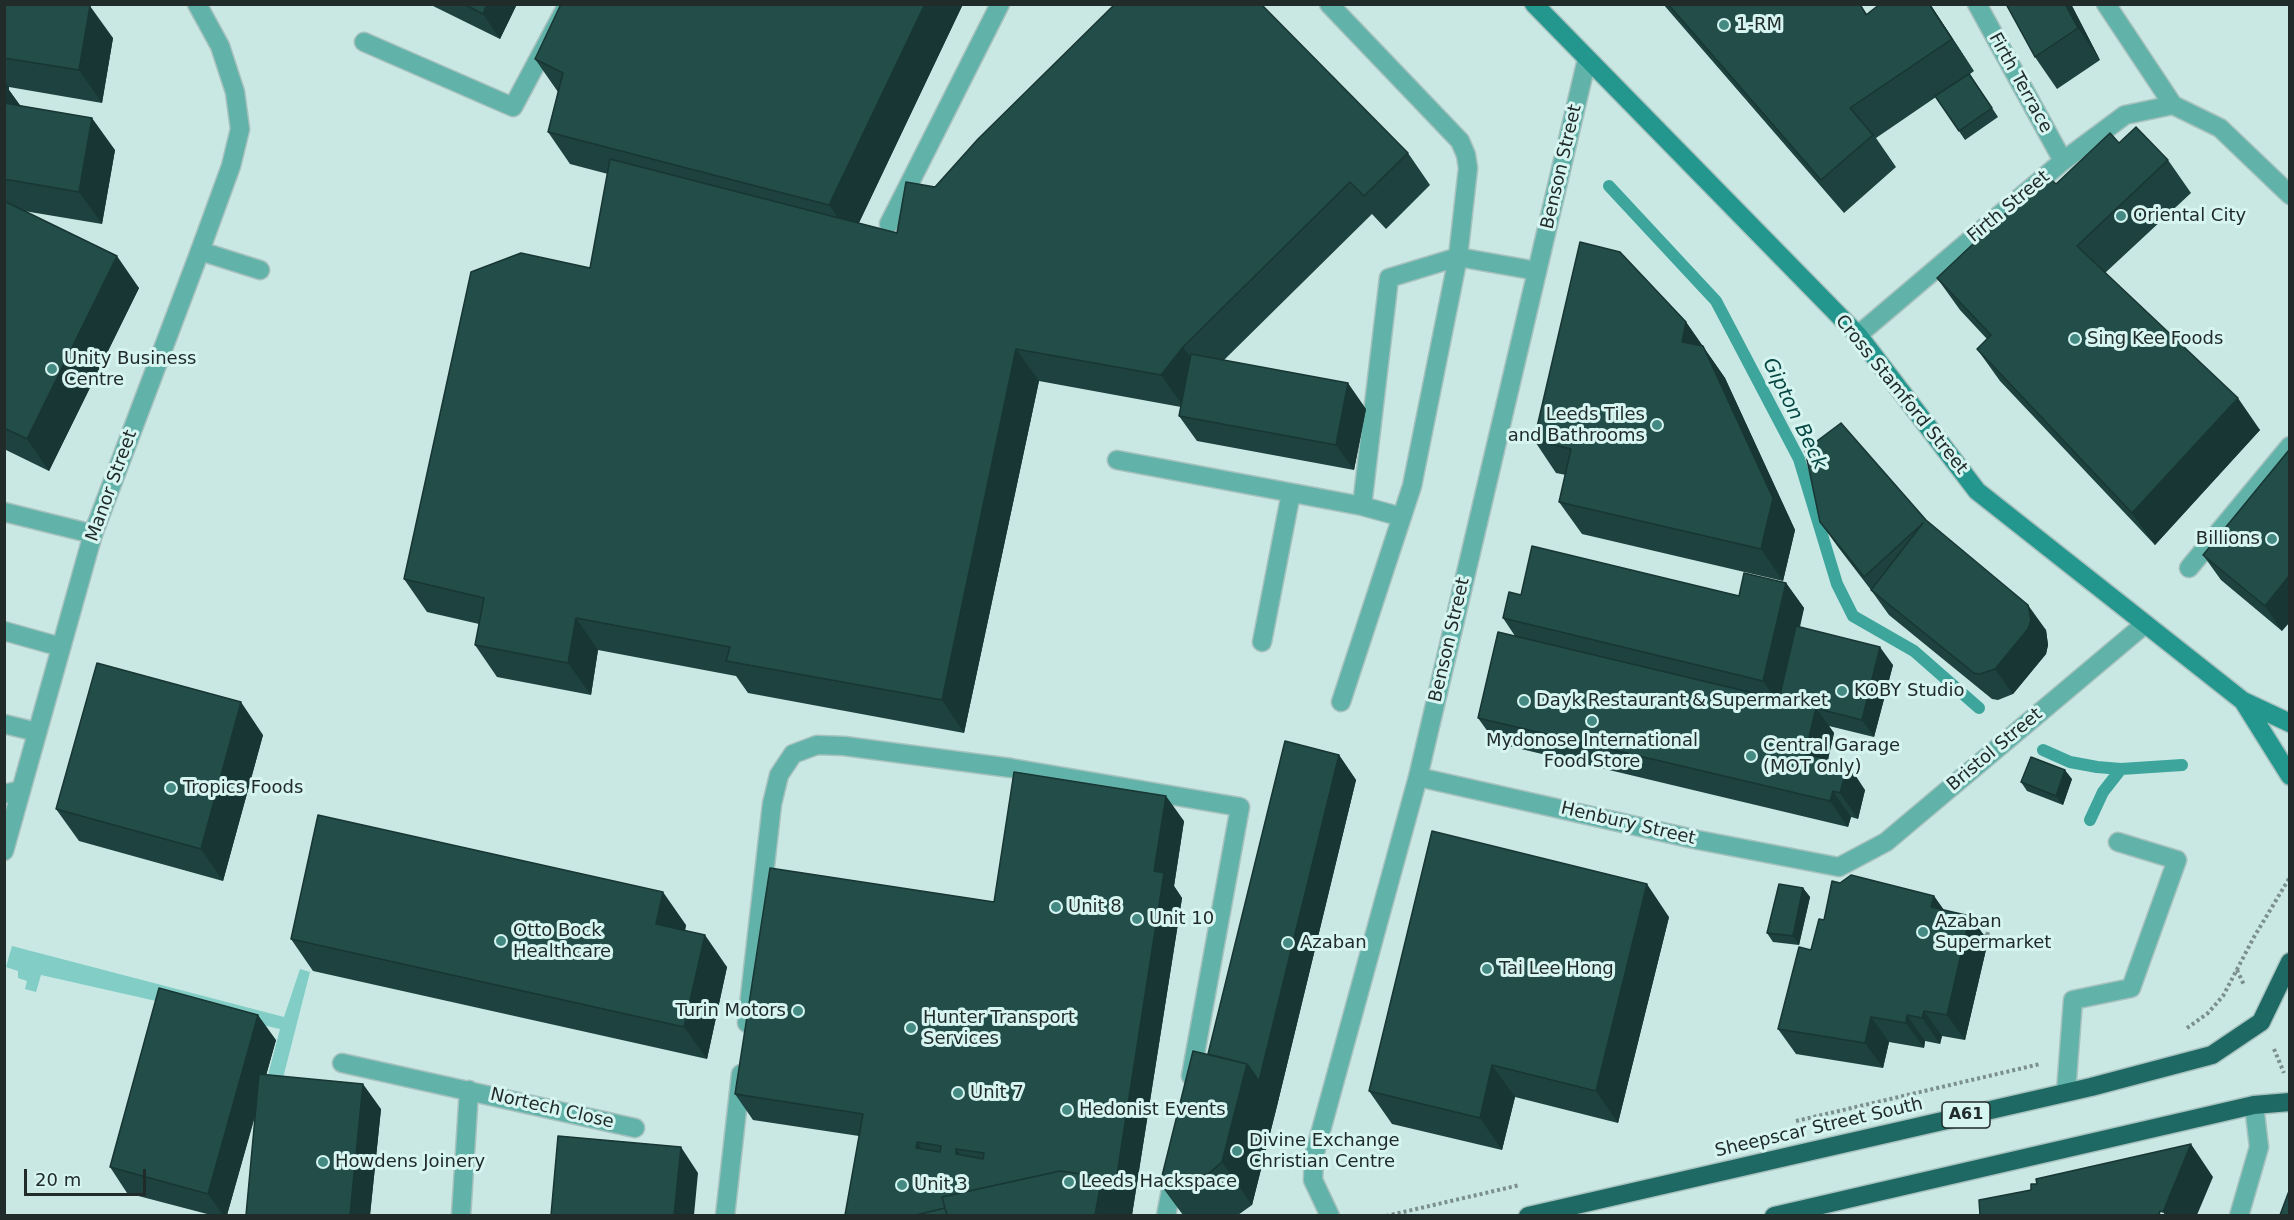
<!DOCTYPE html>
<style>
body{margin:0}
#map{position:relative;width:2294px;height:1220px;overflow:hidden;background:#c9e7e3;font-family:"DejaVu Sans",sans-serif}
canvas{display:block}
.frame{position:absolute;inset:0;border:6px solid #202b2a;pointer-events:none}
.scale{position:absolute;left:24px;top:1169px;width:122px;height:27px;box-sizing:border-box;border:3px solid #202b2a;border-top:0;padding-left:8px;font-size:18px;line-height:21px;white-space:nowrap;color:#202b2a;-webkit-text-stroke:4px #d6f4f0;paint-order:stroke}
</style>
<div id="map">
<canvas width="2294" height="1220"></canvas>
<div class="frame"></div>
<div class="scale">20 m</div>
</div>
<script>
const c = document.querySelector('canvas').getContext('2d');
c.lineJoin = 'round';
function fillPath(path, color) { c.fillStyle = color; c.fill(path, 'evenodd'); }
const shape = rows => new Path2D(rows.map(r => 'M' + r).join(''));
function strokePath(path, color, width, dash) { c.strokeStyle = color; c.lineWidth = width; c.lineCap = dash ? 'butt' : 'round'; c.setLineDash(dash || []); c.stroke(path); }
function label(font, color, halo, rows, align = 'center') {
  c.font = font + ' "DejaVu Sans",sans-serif'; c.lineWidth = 6; c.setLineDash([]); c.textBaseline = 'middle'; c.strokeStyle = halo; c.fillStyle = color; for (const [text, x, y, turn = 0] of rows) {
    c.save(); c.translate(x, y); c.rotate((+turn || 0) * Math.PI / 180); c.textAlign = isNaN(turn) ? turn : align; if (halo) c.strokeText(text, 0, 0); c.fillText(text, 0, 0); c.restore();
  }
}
const green = shape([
 [12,946,284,1017,300,969,310,972,283,1078,268,1075,280,1029,41,975,36,992,25,989,27,981,18,978,18,971,6,967]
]);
const stream = shape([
 [1609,186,1716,301,1799,459,1837,584,1853,616,1914,651,1979,708],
 [2043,750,2070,762,2097,767,2121,769,2182,765],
 [2090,820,2103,792,2121,769]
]);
const path = shape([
 [1972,921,1989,926,1987,937,1982,936],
 [2237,970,2244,985],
 [2187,1028,2208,1013,2223,996,2254,937,2290,877],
 [2274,1049,2284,1073],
 [1796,1121,2040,1064],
 [1386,1216,1520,1185]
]);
const lane = shape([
 [1329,4,1460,141,1466,155,1468,168,1458,257,1389,278,1362,506,1402,517],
 [364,42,513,107,568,4],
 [889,224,1000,4],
 [200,251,260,270],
 [1117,460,1362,506],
 [4,512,93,534],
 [4,631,61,647],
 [1262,642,1291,493],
 [1341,702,1412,486,1458,257,1537,271],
 [4,724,37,732],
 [4,794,21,790],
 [747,1023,772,804,779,775,793,754,817,745,844,746,1011,768,1240,807,1191,1076],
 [2066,1092,2073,1000,2131,988,2177,860,2118,842],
 [725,1216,741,1074],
 [1166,1216,1174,1174]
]);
const street = shape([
 [1977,4,2063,161],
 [2106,4,2173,105,2220,128,2290,195],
 [1858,335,2063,161,2125,115,2173,105],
 [2189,568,2290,446],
 [1418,777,1698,840,1839,867,1886,842,2145,624],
 [4,851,93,534,200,251,231,166,240,129,235,92,220,46,197,4],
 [342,1063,635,1128],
 [461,1216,469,1090],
 [1330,1216,1313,1180,1314,1156,1418,777,1587,59],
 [2239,1216,2259,1147,2254,1105]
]);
const secondary = shape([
 [1534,4,1858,335,1977,491,2243,701,2290,723],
 [2243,701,2290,776]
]);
const highway = shape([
 [1528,1216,2091,1087,2212,1055,2261,1022,2290,962],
 [1774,1216,2254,1105,2290,1102]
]);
const wall = shape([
 [4,4,113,38,102,103,9,87,9,90,20,105,115,150,102,224,24,211,139,288,49,471,4,449],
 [429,4,517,4,500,39],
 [561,4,963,4,859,223,897,233,935,187,1408,153,1430,185,1386,229,1372,214,1224,360,1366,409,1354,470,1197,441,1179,416,1181,407,1039,381,964,733,748,693,736,676,598,650,591,695,497,677,475,645,479,624,427,612,404,579,590,268,608,174,570,164,548,132,558,92,535,59],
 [1663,4,1860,4,1867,14,1930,4,1974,71,1970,74,1998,117,1965,140,1936,97,1876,138,1896,167,1844,213],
 [2006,4,2071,4,2100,60,2057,89,2035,57],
 [2119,143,2168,160,2191,193,2105,273,2260,430,2155,545,2000,381,1977,349,1987,339,1960,310,1937,278,2056,184],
 [1686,322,1725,378,1795,530,1783,581,1582,534,1559,502,1566,475,1556,473,1534,440],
 [2289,450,2282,631,2221,580,2203,555],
 [1926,520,2046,630,2048,645,2046,654,2013,694,1998,700,1992,699,1889,615,1871,590,1838,547,1820,522],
 [1786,583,1804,608,1800,627,1893,665,1874,737,1829,726,1834,733,1828,760,1865,790,1858,819,1851,817,1848,827,1496,743,1478,718,1515,636,1503,618,1521,595,1739,596],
 [263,735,223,881,79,841,56,809],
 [1339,755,1356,780,1277,1106,1252,1205,1238,1215,1183,1215,1160,1184,1208,1054],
 [2072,779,2063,805,2027,791,2021,782],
 [1184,821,1174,886,1182,898,1132,1215,859,1136,753,1120,735,1094,994,902],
 [1840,883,1934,896,1943,910,1970,916,1988,941,1965,1040,1942,1036,1940,1044,1925,1041,1924,1048,1889,1042,1883,1068,1796,1054,1778,1029],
 [1803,888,1810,897,1799,945,1773,942,1767,933],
 [1669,917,1618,1123,1515,1097,1502,1150,1392,1124,1369,1091],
 [686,925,685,931,727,967,707,1059,313,971,291,939],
 [276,1040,266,1075,381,1109,370,1215,246,1215,256,1113,227,1215,211,1215,127,1193,110,1167]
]);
const shadedWall = shape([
 [487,4,517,4,500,39,483,14],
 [925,4,963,4,852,237,829,205],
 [1929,4,1930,4,1974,71,1952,39],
 [2065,4,2071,4,2100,60,2078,28],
 [90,6,113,38,102,103,79,70],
 [4,80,9,87,9,90,23,110,4,112],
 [92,118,115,150,102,224,79,192],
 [117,256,139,288,49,471,27,439],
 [1686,322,1725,378,1795,530,1783,581,1761,549,1682,342],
 [1183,347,1205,379,1184,407,1161,375],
 [1016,349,1039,381,964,733,942,700],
 [1348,383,1366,409,1354,470,1336,445],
 [2238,398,2260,430,2155,545,2132,513],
 [2289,576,2289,623,2282,631,2265,606],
 [1786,583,1804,608,1780,706,1763,681],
 [2028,605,2046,630,2048,645,2046,654,2013,694,1995,669],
 [576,618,598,650,591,695,568,663],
 [1880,647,1893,665,1874,737,1862,720],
 [241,702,263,735,223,881,201,849],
 [1816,708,1834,733,1823,780,1805,754],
 [1339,755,1356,780,1277,1106,1259,1081],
 [1848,764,1865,790,1858,819,1840,793],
 [2065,770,2072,779,2063,805,2056,796],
 [1833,791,1851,817,1848,827,1830,801],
 [1166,796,1184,821,1174,886,1182,898,1132,1215,1095,1215,1154,871],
 [1647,884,1669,917,1618,1123,1596,1091],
 [1803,888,1810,897,1799,945,1793,936],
 [663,892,686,925,679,957,656,924],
 [1934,896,1952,921,1931,907],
 [1970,916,1988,941,1965,1040,1947,1015],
 [705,935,727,967,707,1059,684,1027],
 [1924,1011,1942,1036,1940,1044,1922,1018],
 [258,1015,276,1040,227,1215,223,1215,208,1194],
 [1907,1015,1925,1041,1924,1048,1906,1023],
 [1871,1017,1889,1042,1883,1068,1865,1043],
 [1247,1064,1277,1106,1252,1205,1222,1162],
 [1492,1065,1515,1097,1502,1150,1480,1118],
 [363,1084,381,1109,370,1215,350,1215],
 [917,1142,935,1167,916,1148],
 [2191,1144,2213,1177,2197,1215,2165,1215,2163,1212],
 [681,1147,698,1173,694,1215,674,1215],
 [956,1149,974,1174,956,1154]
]);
const building = shape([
 [4,4,84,4,90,6,79,70,4,58,4,4],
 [464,4,487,4,483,14,464,4],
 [561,4,925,4,829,205,548,132,563,73,535,59,561,4],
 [1115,4,1261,4,1408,153,1364,196,1350,182,1183,347,1161,375,1016,349,942,700,726,661,730,647,576,618,568,663,475,645,484,598,404,579,471,272,521,253,590,268,610,159,897,233,906,182,935,187,978,139,1115,4],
 [1668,4,1860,4,1866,15,1880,4,1929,4,1952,39,1850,108,1873,135,1821,180,1668,4],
 [2006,4,2065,4,2078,28,2035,57,2006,4],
 [1969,74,1992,108,1959,131,1935,96,1969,74],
 [4,103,92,118,79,192,4,179,4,103],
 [2136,127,2168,160,2077,246,2238,398,2132,513,1977,349,1991,335,1937,278,2046,175,2056,184,2110,133,2119,143,2136,127],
 [6,202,117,256,27,439,4,428,4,206,6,202],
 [1580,242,1620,252,1686,322,1682,342,1703,346,1773,498,1761,549,1559,502,1571,449,1534,440,1580,242],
 [1191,354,1348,383,1336,445,1179,416,1191,354],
 [1841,423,1926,520,2028,605,2031,620,2028,629,1995,669,1980,674,1974,673,1871,590,1923,523,1864,577,1820,522,1805,450,1841,423],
 [2289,450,2289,576,2265,606,2203,555,2289,450],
 [1532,546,1739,596,1744,573,1786,583,1763,681,1503,618,1509,592,1521,595,1532,546],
 [1796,626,1880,647,1862,720,1779,699,1796,626],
 [1498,632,1816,708,1805,754,1848,764,1840,793,1833,791,1830,801,1478,718,1498,632],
 [97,663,241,702,201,849,56,809,97,663],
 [1285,741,1339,755,1259,1081,1247,1064,1208,1054,1285,741],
 [2031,757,2065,770,2056,796,2021,782,2031,757],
 [1014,772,1166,796,1154,871,1164,873,1114,1194,1102,1177,1060,1171,942,1197,945,1208,916,1215,845,1215,863,1114,735,1094,770,868,994,902,1014,772],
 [917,1142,941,1146,940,1152,916,1148,917,1142],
 [956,1149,984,1153,983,1159,956,1154,956,1149],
 [318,815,663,892,656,924,705,935,684,1027,291,939,318,815],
 [1432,831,1647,884,1596,1091,1492,1065,1480,1118,1369,1091,1432,831],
 [1851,875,1934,896,1931,907,1970,916,1947,1015,1924,1011,1922,1018,1907,1015,1906,1023,1871,1017,1865,1043,1778,1029,1799,947,1811,950,1819,919,1824,920,1832,881,1840,883,1851,875],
 [1779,884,1803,888,1793,936,1767,933,1779,884],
 [159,988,258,1015,208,1194,110,1167,159,988],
 [1193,1051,1247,1064,1222,1162,1208,1174,1160,1184,1193,1051],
 [259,1074,363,1084,350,1215,246,1215,259,1074],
 [558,1136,681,1147,674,1215,551,1215,558,1136],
 [2191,1144,2163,1212,2160,1211,2159,1215,1980,1215,1979,1200,2031,1190,2031,1184,2037,1184,2036,1179,2191,1144],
 [1060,1171,1102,1177,1095,1215,947,1215,942,1197,1060,1171],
 [2289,1191,2289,1215,2280,1215,2289,1191],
 [945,1208,947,1215,916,1215,945,1208]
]);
const markers = [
 [1724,25,6,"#448a83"],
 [2121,216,6,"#448a83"],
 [2075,339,6,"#448a83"],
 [52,369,6,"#448a83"],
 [1657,425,6,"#448a83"],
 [2272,539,6,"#448a83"],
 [1842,691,6,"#448a83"],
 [1524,701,6,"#448a83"],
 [1592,721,6,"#448a83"],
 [1751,756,6,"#448a83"],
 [171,788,6,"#448a83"],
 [1056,907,6,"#448a83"],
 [1137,919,6,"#448a83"],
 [1923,932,6,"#448a83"],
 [501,941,6,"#448a83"],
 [1288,943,6,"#448a83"],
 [1487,969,6,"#448a83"],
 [798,1011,6,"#448a83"],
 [911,1028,6,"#448a83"],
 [958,1093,6,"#448a83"],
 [1067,1110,6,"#448a83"],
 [1237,1151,6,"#448a83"],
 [323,1162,6,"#448a83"],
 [1069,1182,6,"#448a83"],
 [902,1185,6,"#448a83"]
];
const shields = [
 [1966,1115,48]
];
const shieldNames = [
 ["A61",1966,1115]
];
const poiNames = [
 ["1-RM",1736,25],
 ["Oriental City",2133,216],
 ["Sing Kee Foods",2087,339],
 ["Unity Business",64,359],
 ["Centre",64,380],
 ["Leeds Tiles",1645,415,"right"],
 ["and Bathrooms",1645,436,"right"],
 ["Billions",2260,539,"right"],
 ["KOBY Studio",1854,691],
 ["Dayk Restaurant & Supermarket",1536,701],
 ["Mydonose International",1592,741,"center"],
 ["Food Store",1592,762,"center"],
 ["Central Garage",1763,746],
 ["(MOT only)",1763,767],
 ["Tropics Foods",183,788],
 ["Unit 8",1068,907],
 ["Unit 10",1149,919],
 ["Azaban",1935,922],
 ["Supermarket",1935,943],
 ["Otto Bock",513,931],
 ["Healthcare",513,952],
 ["Azaban",1300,943],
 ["Tai Lee Hong",1499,969],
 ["Turin Motors",786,1011,"right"],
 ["Hunter Transport",923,1018],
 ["Services",923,1039],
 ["Unit 7",970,1093],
 ["Hedonist Events",1079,1110],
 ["Divine Exchange",1249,1141],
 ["Christian Centre",1249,1162],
 ["Howdens Joinery",335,1162],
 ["Leeds Hackspace",1081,1182],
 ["Unit 3",914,1185]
];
const streetNames = [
 ["Firth Terrace",2020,83,61],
 ["Benson Street",1562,167,-77],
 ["Firth Street",2009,207,-40],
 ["Cross Stamford Street",1901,395,51],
 ["Manor Street",112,486,-70],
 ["Benson Street",1450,640,-77],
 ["Bristol Street",1995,750,-40],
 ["Henbury Street",1628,824,13],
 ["Nortech Close",552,1109,13],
 ["Sheepscar Street South",1819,1128,-13]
];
const waterNames = [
 ["Gipton Beck",1794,414,64]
];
fillPath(green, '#82cec6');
strokePath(stream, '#3ea59c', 12);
strokePath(lane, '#a7c1be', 21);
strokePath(street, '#a7c1be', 21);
strokePath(secondary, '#a7c1be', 21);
strokePath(highway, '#a7c1be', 21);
strokePath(path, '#7b908d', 4, [3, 3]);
strokePath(lane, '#61b3aa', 18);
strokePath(street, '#61b3aa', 18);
strokePath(secondary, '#23978e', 18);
strokePath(highway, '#1e6963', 18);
fillPath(wall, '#1d423f');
fillPath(shadedWall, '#183633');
fillPath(building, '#224d49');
strokePath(building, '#183633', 1.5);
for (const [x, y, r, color] of markers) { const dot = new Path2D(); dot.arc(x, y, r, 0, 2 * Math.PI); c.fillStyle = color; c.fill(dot); strokePath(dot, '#d6f4f0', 2); }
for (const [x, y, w] of shields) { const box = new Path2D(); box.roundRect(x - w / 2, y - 13, w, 26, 4.5); c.fillStyle = '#d6f4f0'; c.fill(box); strokePath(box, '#202b2a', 1.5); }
label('bold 16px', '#202b2a', null, shieldNames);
label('18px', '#202b2a', '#d6f4f0', poiNames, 'left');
label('18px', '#202b2a', '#d6f4f0', streetNames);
label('italic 20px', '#084844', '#d6f4f0', waterNames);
</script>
